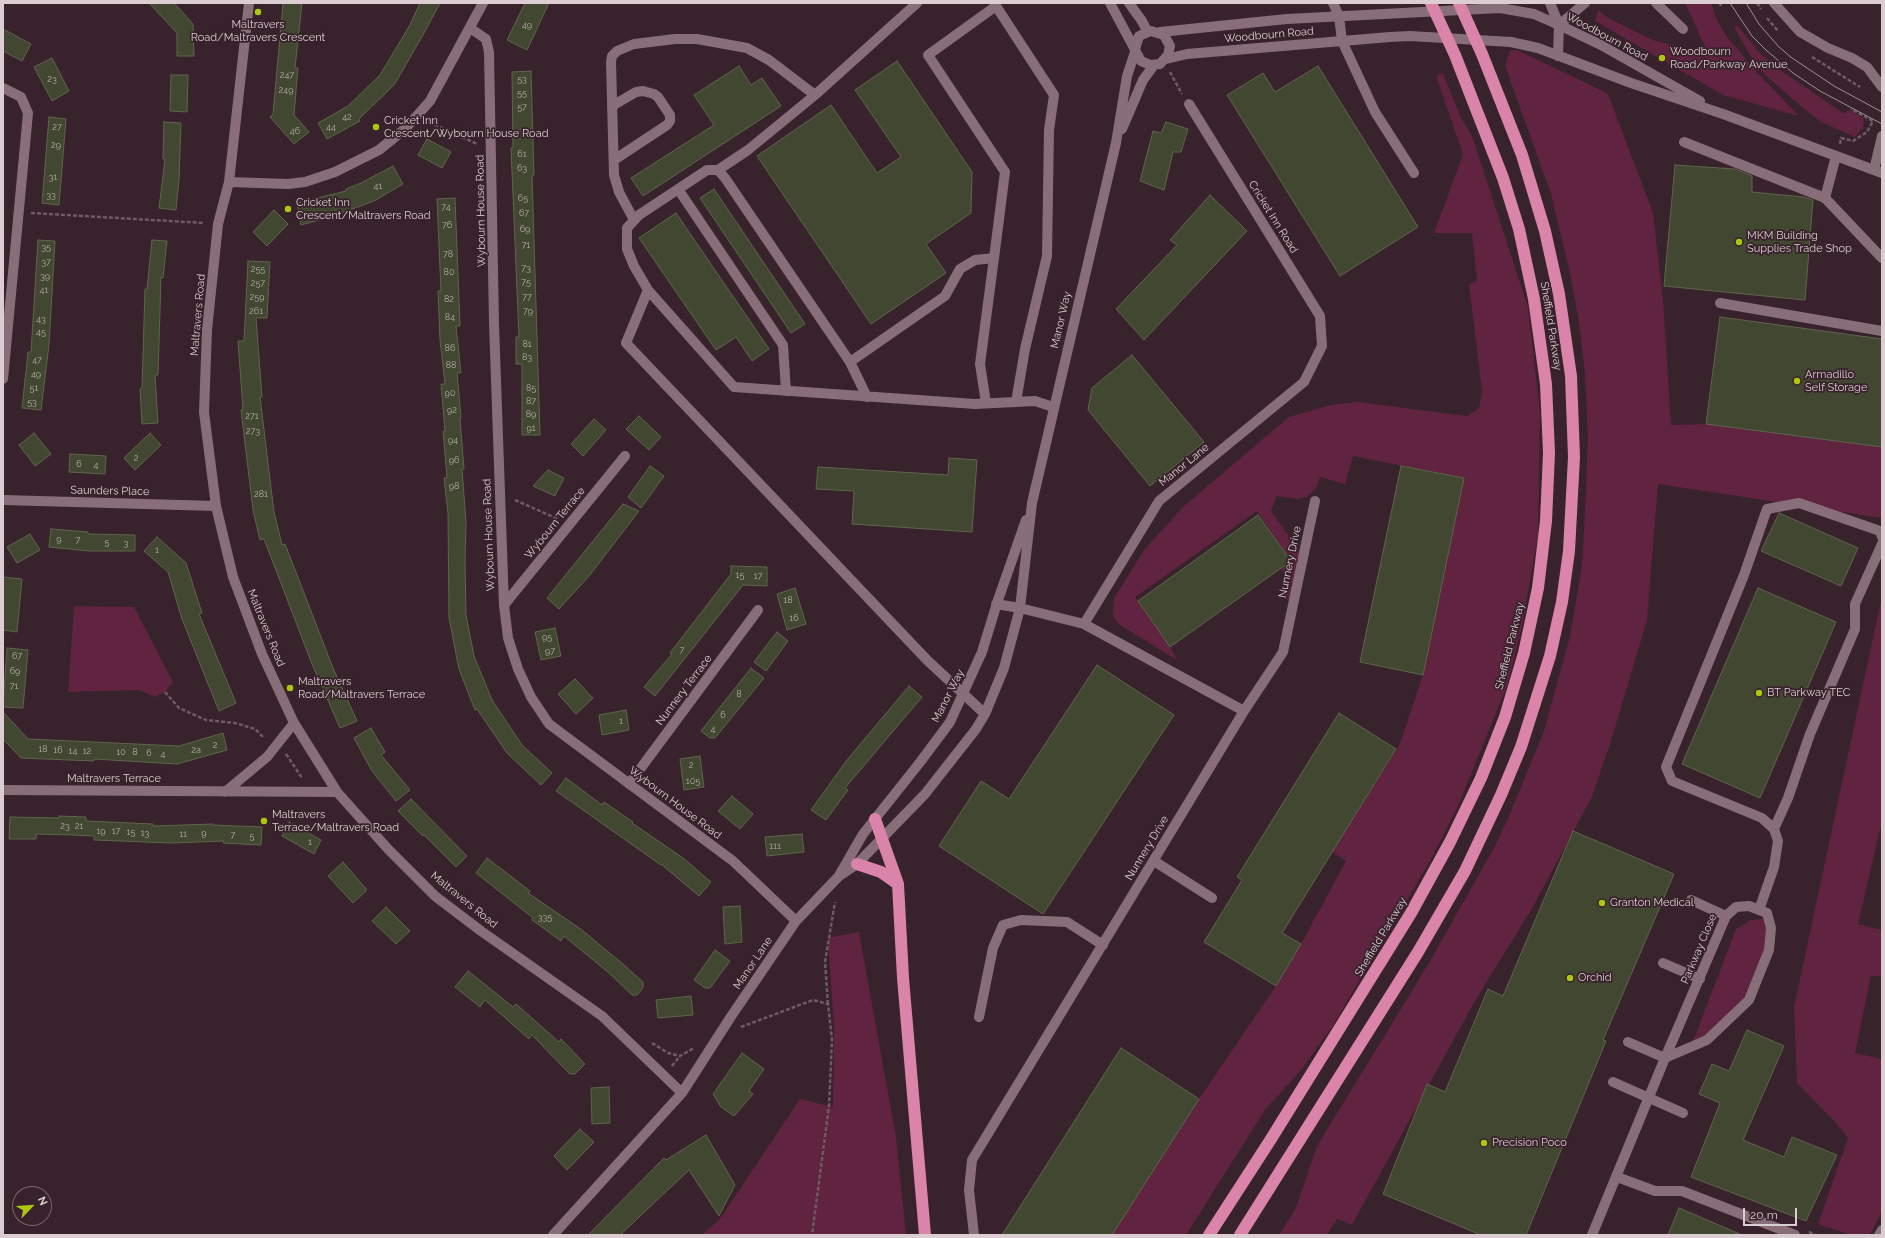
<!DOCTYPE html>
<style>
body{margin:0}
#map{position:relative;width:1885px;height:1238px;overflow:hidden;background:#38222b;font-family:Raleway,sans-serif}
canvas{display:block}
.frame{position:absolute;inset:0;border:4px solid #dccdd2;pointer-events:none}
.north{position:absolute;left:12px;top:1186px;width:40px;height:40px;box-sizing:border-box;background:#38222b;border:1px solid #7a666e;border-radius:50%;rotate:65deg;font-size:11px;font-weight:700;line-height:16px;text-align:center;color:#dccdd2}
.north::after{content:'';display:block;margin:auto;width:14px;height:18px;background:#acc612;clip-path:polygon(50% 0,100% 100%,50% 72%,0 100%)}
.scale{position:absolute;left:1743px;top:1208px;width:54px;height:18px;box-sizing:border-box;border:2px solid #dccdd2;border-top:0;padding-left:5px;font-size:12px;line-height:14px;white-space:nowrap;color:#dccdd2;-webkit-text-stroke:3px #38222b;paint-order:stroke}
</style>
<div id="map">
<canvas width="1885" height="1238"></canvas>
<div class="frame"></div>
<div class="north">N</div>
<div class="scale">20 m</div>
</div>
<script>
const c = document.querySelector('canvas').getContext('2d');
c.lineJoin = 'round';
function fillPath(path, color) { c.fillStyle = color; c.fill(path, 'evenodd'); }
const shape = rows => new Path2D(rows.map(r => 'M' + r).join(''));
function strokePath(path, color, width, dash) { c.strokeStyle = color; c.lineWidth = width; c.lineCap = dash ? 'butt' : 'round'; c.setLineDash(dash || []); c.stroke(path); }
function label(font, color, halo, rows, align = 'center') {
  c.font = font + ' Raleway,sans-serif'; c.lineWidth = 3.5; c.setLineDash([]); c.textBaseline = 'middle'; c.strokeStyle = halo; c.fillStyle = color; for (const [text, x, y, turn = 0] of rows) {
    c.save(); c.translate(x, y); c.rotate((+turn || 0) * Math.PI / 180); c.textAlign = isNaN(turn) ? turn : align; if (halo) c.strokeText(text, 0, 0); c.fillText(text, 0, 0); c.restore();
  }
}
const green = shape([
 [1685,3,1711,3,1716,18,1727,37,1756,71,1799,116,1723,95,1595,21,1598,10,1608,18,1653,40,1694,51,1707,51],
 [1737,25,1759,52,1773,65,1843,113,1850,110,1864,119,1863,128,1855,137,1821,122,1808,112,1765,75,1750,55,1734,27],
 [1510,50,1517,50,1607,93,1610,99,1653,213,1663,299,1671,425,1706,424,1882,447,1882,518,1658,484,1647,620,1611,741,1592,797,1531,910,1475,1001,1352,1225,1337,1219,1327,1235,1279,1235,1296,1208,1317,1146,1429,963,1495,846,1509,816,1544,731,1570,636,1582,565,1585,513,1588,436,1585,374,1579,322,1570,273,1551,194,1505,66],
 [1443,73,1461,118,1472,136,1528,307,1540,412,1538,535,1522,626,1507,686,1458,806,1430,861,1332,1027,1302,1069,1265,1110,1186,1235,1112,1235,1199,1099,1276,986,1301,944,1346,861,1332,852,1399,746,1423,675,1464,478,1353,456,1345,484,1320,477,1316,488,1307,497,1297,499,1277,496,1271,511,1293,542,1299,554,1294,582,1288,601,1283,594,1292,585,1281,569,1291,561,1257,511,1135,597,1170,647,1177,660,1120,625,1113,616,1114,598,1144,550,1184,506,1289,417,1331,405,1358,402,1467,416,1479,408,1482,392,1469,284,1477,281,1472,233,1434,233,1463,154,1436,76],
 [1882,596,1882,821,1858,924,1882,930,1882,976,1871,976,1855,1053,1882,1059,1882,1211,1870,1235,1851,1235,1818,1224,1848,1138,1836,1123,1797,1083,1794,1007],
 [74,606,134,607,173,682,165,692,155,697,139,690,68,692],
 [1763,919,1770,930,1766,949,1744,1002,1689,1052,1736,929,1751,920],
 [859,932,896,1137,906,1235,701,1235,720,1219,800,1099,833,1107,834,1028,828,938]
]);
const building = shape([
 [149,3,174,3,193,24,194,56,177,56,177,33,149,3],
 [283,3,302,3,295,68,298,68,294,115,309,132,294,144,270,117,273,114,283,3],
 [420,3,440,3,423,35,394,85,359,119,360,121,327,139,318,123,348,106,380,75,410,25,420,3],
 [525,3,549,3,527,50,507,40,525,3],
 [3,29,31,44,22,61,3,51,3,29],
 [52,58,69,91,52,101,34,67,52,58],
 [897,61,972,172,971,213,926,244,946,273,871,324,757,156,831,105,877,173,901,157,855,90,897,61],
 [739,66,751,85,762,78,781,106,643,196,631,178,714,125,694,95,739,66],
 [1318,66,1418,227,1340,276,1227,95,1263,73,1275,92,1318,66],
 [531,71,534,175,532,175,540,435,522,435,522,364,516,364,516,337,519,337,511,148,513,147,512,72,531,71],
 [171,75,188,75,187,112,170,111,171,75],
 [49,117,66,119,59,205,42,203,49,117],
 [164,122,181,123,179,180,176,210,159,208,165,159,163,159,164,122],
 [1166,122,1188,129,1181,152,1173,152,1164,190,1140,181,1153,131,1161,133,1166,122],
 [427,139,451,152,442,168,418,155,427,139],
 [1675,165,1735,169,1752,176,1752,192,1804,197,1813,200,1805,300,1664,286,1675,165],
 [393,166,403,184,374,201,333,216,301,225,297,203,346,191,346,189,361,183,393,166],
 [714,189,805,324,791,333,700,198,714,189],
 [1210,195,1247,231,1144,340,1116,309,1177,245,1170,240,1210,195],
 [455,198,460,326,456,326,461,373,457,373,461,418,460,419,464,469,462,469,466,523,465,560,466,615,474,656,492,700,522,745,552,773,541,785,507,753,477,709,475,710,459,669,449,618,448,513,444,478,447,478,443,431,445,431,441,384,445,384,440,340,438,291,441,291,437,199,455,198],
 [274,210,288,224,267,246,253,232,274,210],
 [676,213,769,349,752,361,736,337,716,350,639,238,676,213],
 [38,240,55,241,49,345,41,410,22,408,28,352,31,352,38,240],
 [152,240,167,241,163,278,161,277,158,375,155,375,158,423,142,424,140,389,142,388,145,289,147,289,152,240],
 [248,261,270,262,267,318,256,318,262,397,260,397,274,512,282,545,285,544,333,668,357,721,340,728,312,664,264,539,260,540,253,510,241,410,243,410,238,341,244,341,248,261],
 [1720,317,1882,339,1882,447,1706,424,1720,317],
 [1132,355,1204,442,1150,486,1088,410,1092,388,1132,355],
 [639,416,661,437,649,450,626,429,639,416],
 [594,419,606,430,583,456,571,444,594,419],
 [34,433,51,454,35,466,19,445,34,433],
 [150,433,161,445,135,470,124,458,150,433],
 [70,454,106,456,105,474,69,472,70,454],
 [949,458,977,460,972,532,852,524,854,491,816,489,818,467,948,475,949,458],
 [650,466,664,476,641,508,628,497,650,466],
 [1401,466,1464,478,1423,675,1360,662,1401,466],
 [548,470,564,478,555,496,533,486,548,470],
 [623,504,639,511,589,576,559,609,547,598,623,504],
 [1779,513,1858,548,1841,586,1761,551,1779,513],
 [1258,515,1291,561,1170,647,1138,601,1258,515],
 [51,529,88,532,88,534,135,535,135,551,89,551,49,547,51,529],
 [30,534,40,550,17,563,7,547,30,534],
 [157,537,186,563,202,613,199,614,236,703,219,711,182,619,168,572,144,551,157,537],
 [731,566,767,567,767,586,743,585,655,696,644,687,672,654,670,653,731,574,731,566],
 [3,577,22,579,17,632,3,630,3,577],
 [795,588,806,624,787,630,777,594,795,588],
 [1758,588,1836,622,1760,798,1682,764,1758,588],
 [555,628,561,656,541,660,535,632,555,628],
 [777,632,788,641,766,671,754,662,777,632],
 [7,648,28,650,23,708,3,707,7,648],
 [1097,665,1174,715,1043,914,939,846,981,781,1009,799,1097,665],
 [751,668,764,678,715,738,710,738,701,731,751,668],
 [575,679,593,698,576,714,558,694,575,679],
 [909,686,922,697,845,788,848,790,826,820,811,810,847,760,909,686],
 [626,710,629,730,602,735,599,715,626,710],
 [3,712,28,739,179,746,223,733,227,750,177,764,94,759,94,761,21,758,3,739,3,712],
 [1339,713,1396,749,1282,933,1301,944,1276,986,1204,942,1242,880,1237,877,1339,713],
 [371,728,385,752,381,755,410,790,396,801,372,771,354,738,371,728],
 [700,756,704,787,684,790,680,759,700,756],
 [566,778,602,805,604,802,633,822,632,823,683,858,711,882,699,896,661,864,661,865,556,791,566,778],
 [732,796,753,814,740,829,718,811,732,796],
 [411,799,467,856,456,867,424,835,423,836,398,811,411,799],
 [59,816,86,817,86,821,153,824,153,826,213,824,213,825,262,827,261,845,223,843,224,841,171,843,94,840,94,836,72,835,36,834,36,839,9,839,10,817,59,818,59,816],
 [289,822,321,840,314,854,282,836,289,822],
 [1573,831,1674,874,1603,1040,1606,1041,1526,1235,1481,1235,1383,1194,1427,1084,1445,1092,1488,989,1503,996,1573,831],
 [802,834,804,852,767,856,765,837,802,834],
 [487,858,530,891,528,893,582,930,624,965,643,982,643,988,637,995,632,995,609,973,564,936,561,941,546,930,532,920,533,918,476,873,487,858],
 [343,862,367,890,353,903,328,876,343,862],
 [740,906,742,942,725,944,723,907,740,906],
 [386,907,410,931,396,944,372,921,386,907],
 [715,950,730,961,710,988,705,988,694,980,715,950],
 [468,971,513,1007,516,1004,559,1042,561,1039,585,1064,575,1074,570,1074,532,1035,529,1039,485,1000,480,1007,455,987,468,971],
 [691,996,693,1015,658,1018,656,1000,691,996],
 [1747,1030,1784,1046,1743,1140,1784,1157,1792,1137,1837,1155,1806,1221,1691,1177,1720,1103,1699,1094,1712,1064,1729,1071,1747,1030],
 [1121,1048,1199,1099,1112,1235,1002,1235,1121,1048],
 [742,1053,764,1069,749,1091,753,1094,734,1116,721,1107,713,1094,742,1053],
 [609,1087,610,1123,592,1124,591,1088,609,1087],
 [580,1129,594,1142,567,1170,554,1156,580,1129],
 [706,1135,735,1185,719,1216,689,1170,620,1235,588,1235,664,1158,666,1160,706,1135],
 [1679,1208,1742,1235,1668,1235,1679,1208]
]);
const path = shape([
 [1720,3,1721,6],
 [1757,3,1761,9],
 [1767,18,1778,31],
 [1812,57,1860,87],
 [1170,72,1182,94],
 [429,122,477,144],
 [1840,144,1841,138,1853,141,1867,132,1873,121,1851,109],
 [31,213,204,223],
 [515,500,558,519],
 [165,692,179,708,206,720,235,723,255,729,264,738],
 [286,754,302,778],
 [828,1004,825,962,835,902],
 [741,1027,813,1000,828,1004,832,1040,829,1106,812,1235],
 [652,1043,668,1053,680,1056,694,1048],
 [672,1066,680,1056],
 [1809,1232,1816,1235]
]);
const minor = shape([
 [249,3,229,182,218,224,207,330,204,412,216,506,233,577,262,654,294,723,337,792,388,849,435,896,481,931,602,1016,682,1093],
 [1110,3,1141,61,1150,65,1160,64,1168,55,1170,46,1164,35,1151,31,1139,36,1135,49],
 [1129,3,1142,21,1147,31],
 [1333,3,1339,16,1342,41,1375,112,1414,173],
 [1550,3,1559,25,1558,56],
 [1656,3,1683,29],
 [1774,3,1800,32,1828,48,1852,58,1867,67,1882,87],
 [1559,25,1585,3],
 [470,28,486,39,489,52,494,324,504,605,508,638,518,669,531,697,549,724,733,861,796,921],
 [1160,32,1287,19,1500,8,1534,14,1559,25,1601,45,1700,101],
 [1166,59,1187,54,1390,37,1410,36,1511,42,1538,48,1631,83,1723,114,1882,173],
 [3,88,21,97,28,113,3,379],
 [815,95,917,3],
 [612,106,636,92,643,91,654,94,658,97,670,115,670,121,667,125,614,160],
 [1122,129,1143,80,1154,65],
 [1684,142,1825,198,1836,156],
 [1874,170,1882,136],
 [229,182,288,184,305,182,335,172,379,150,406,128,430,101,483,3],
 [678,189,783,345,786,391],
 [1825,198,1882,258],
 [634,220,619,192,614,175,611,62,612,56,617,51,634,44,675,39,697,39,747,48,769,60,815,95,748,150,718,170],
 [648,290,626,343,927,660,985,714],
 [1720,303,1882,331],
 [850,362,867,397],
 [1016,402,1025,349,1047,256,1049,130,1054,95,996,6,928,55,1005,172,994,258,975,260,960,269,945,296,850,362,725,178,718,170,707,170,639,215,627,228,627,249,634,266,648,290,734,387,975,404,1035,401,1053,407],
 [986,403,980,364,994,258],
 [3,500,216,506],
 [996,604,1020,608,1084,624,1244,711],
 [504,605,625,456],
 [1084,624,1159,501,1304,382,1322,346,1320,316,1189,104],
 [629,784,758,610],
 [3,790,337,792],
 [225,792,267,757,294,723],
 [1774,829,1788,798,1810,734,1855,629,1855,604,1882,544],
 [1154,861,1212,898],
 [840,874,863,834,921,761,950,722,982,652,998,600,1026,520],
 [1691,900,1726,916],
 [1759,910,1774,867,1778,841,1774,829,1762,818,1672,781,1666,767,1744,575,1767,509,1799,503,1880,531,1882,537],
 [1663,963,1700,979],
 [979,1017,993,948,1003,925,1021,920,1067,922,1103,945],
 [1613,1082,1683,1113],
 [1617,1177,1655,1191,1682,1191,1795,1235],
 [553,1235,682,1093,730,1018,796,921,839,876,857,864,925,794,976,729,985,714,1004,668,1020,608,1032,503,1116,143,1127,76,1135,52],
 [974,1235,969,1190,972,1160,1244,711,1283,652,1315,501],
 [1592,1235,1665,1058,1726,916,1736,907,1749,906,1767,913,1771,928,1769,950,1749,1000,1707,1040,1665,1058,1628,1042],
 [1879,1235,1882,1230]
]);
const highway = shape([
 [875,819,898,884],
 [857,864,881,872,898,884,903,978,925,1235],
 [1209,1235,1271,1139,1411,913,1450,842,1481,778,1505,717,1524,653,1538,588,1546,521,1549,453,1546,384,1534,299,1519,229,1503,178,1455,55,1431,3],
 [1240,1235,1418,952,1465,871,1501,795,1521,747,1550,656,1562,602,1569,551,1574,457,1571,376,1559,294,1545,231,1522,155,1482,54,1459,3]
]);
const tram = shape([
 [1730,3,1752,36,1766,50,1793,73,1820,91,1882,124],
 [1746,3,1759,24,1779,47,1792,58,1834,86,1882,112]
]);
const markers = [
 [258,12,4,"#acc612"],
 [1662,58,4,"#acc612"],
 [376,127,4,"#acc612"],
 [288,209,4,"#acc612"],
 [1739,242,4,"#acc612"],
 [1797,381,4,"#acc612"],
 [290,688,4,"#acc612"],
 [1759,693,4,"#acc612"],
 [264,821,4,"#acc612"],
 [1602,903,4,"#acc612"],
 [1570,978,4,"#acc612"],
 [1484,1143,4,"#acc612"]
];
const numberNames = [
 ["49",527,25],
 ["247",287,75],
 ["23",52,79],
 ["53",522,79],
 ["249",286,90],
 ["55",522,93],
 ["57",522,107],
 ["42",347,117],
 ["27",57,127],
 ["44",331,127],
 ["46",295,131],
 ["29",56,145],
 ["61",522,154],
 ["63",522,168],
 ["31",53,177],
 ["41",378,186],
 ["33",51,195],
 ["65",523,198],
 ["74",446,207],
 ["67",524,213],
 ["76",447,225],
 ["69",525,229],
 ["71",526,245],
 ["35",46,247],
 ["78",448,254],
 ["37",46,262],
 ["73",526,268],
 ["255",258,269],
 ["80",449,272],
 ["39",45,276],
 ["75",526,282],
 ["257",258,283],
 ["41",44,290],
 ["259",257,297],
 ["77",527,297],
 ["82",449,299],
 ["261",256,311],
 ["79",528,311],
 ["84",450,317],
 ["43",41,319],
 ["45",41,332],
 ["81",527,344],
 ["86",450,348],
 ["83",527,357],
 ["47",37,360],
 ["88",451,365],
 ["49",36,374],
 ["51",34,388],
 ["85",531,388],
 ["90",450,393],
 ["87",531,401],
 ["53",32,402],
 ["92",452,410],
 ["89",531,414],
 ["271",252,416],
 ["91",531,428],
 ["273",253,431],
 ["94",453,440],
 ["2",136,458],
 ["96",454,460],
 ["6",79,464],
 ["4",96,465],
 ["98",454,486],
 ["281",261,494],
 ["9",59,539],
 ["7",78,540],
 ["5",107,542],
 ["3",126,543],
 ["1",157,550],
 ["15",740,575],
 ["17",758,576],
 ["18",788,600],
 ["16",794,618],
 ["95",547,637],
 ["7",682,650],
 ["97",550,651],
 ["67",17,656],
 ["69",15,671],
 ["71",14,686],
 ["8",739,694],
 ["6",723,715],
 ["1",621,721],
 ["4",713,729],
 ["2",215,745],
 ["18",43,749],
 ["16",58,750],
 ["2a",196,750],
 ["14",73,751],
 ["12",87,751],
 ["10",121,752],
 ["8",135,752],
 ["6",149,753],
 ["4",163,754],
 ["2",691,765],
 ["105",693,781],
 ["23",65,826],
 ["21",79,826],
 ["19",101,831],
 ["17",116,831],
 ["15",131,832],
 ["13",145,833],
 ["9",204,833],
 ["11",183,834],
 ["7",233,835],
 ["5",252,836],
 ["1",310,842],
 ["111",775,846],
 ["335",545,917]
];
const poiNames = [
 ["Maltravers",258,25,"center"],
 ["Road/Maltravers Crescent",258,38,"center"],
 ["Woodbourn",1670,52],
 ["Road/Parkway Avenue",1670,65],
 ["Cricket Inn",384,121],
 ["Crescent/Wybourn House Road",384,134],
 ["Cricket Inn",296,203],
 ["Crescent/Maltravers Road",296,216],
 ["MKM Building",1747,236],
 ["Supplies Trade Shop",1747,249],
 ["Armadillo",1805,375],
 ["Self Storage",1805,388],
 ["Maltravers",298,682],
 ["Road/Maltravers Terrace",298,695],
 ["BT Parkway TEC",1767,693],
 ["Maltravers",272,815],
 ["Terrace/Maltravers Road",272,828],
 ["Granton Medical",1610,903],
 ["Orchid",1578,978],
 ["Precision Poco",1492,1143]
];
const streetNames = [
 ["Woodbourn Road",1269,35,-5],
 ["Woodbourn Road",1607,37,28],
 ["Wybourn House Road",481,211,-91],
 ["Cricket Inn Road",1273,217,58],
 ["Maltravers Road",198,315,-85],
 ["Manor Way",1061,320,-77],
 ["Sheffield Parkway",1551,326,81],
 ["Manor Lane",1184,465,-39],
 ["Saunders Place",110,491,1],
 ["Wybourn Terrace",555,523,-51],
 ["Wybourn House Road",489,535,-92],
 ["Nunnery Drive",1290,562,-78],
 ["Maltravers Road",266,628,68],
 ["Sheffield Parkway",1510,646,-76],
 ["Nunnery Terrace",684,690,-53],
 ["Manor Way",948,696,-63],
 ["Maltravers Terrace",114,779],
 ["Wybourn House Road",675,803,37],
 ["Nunnery Drive",1147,848,-59],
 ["Maltravers Road",464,900,39],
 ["Sheffield Parkway",1381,937,-59],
 ["Parkway Close",1699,949,-67],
 ["Manor Lane",753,963,-56]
];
fillPath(green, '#602340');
fillPath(building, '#424731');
strokePath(building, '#60654e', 1);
strokePath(path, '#6f5b63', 2.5, [4, 2]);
strokePath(minor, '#886e78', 10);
strokePath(highway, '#d984a8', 12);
strokePath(tram, '#a29097', 1);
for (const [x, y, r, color] of markers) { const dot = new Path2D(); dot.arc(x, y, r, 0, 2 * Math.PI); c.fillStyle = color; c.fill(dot); strokePath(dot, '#38222b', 1.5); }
label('9px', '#b6acaa', null, numberNames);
label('11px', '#dccdd2', '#38222b', poiNames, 'left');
label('11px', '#dccdd2', '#38222b', streetNames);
</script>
